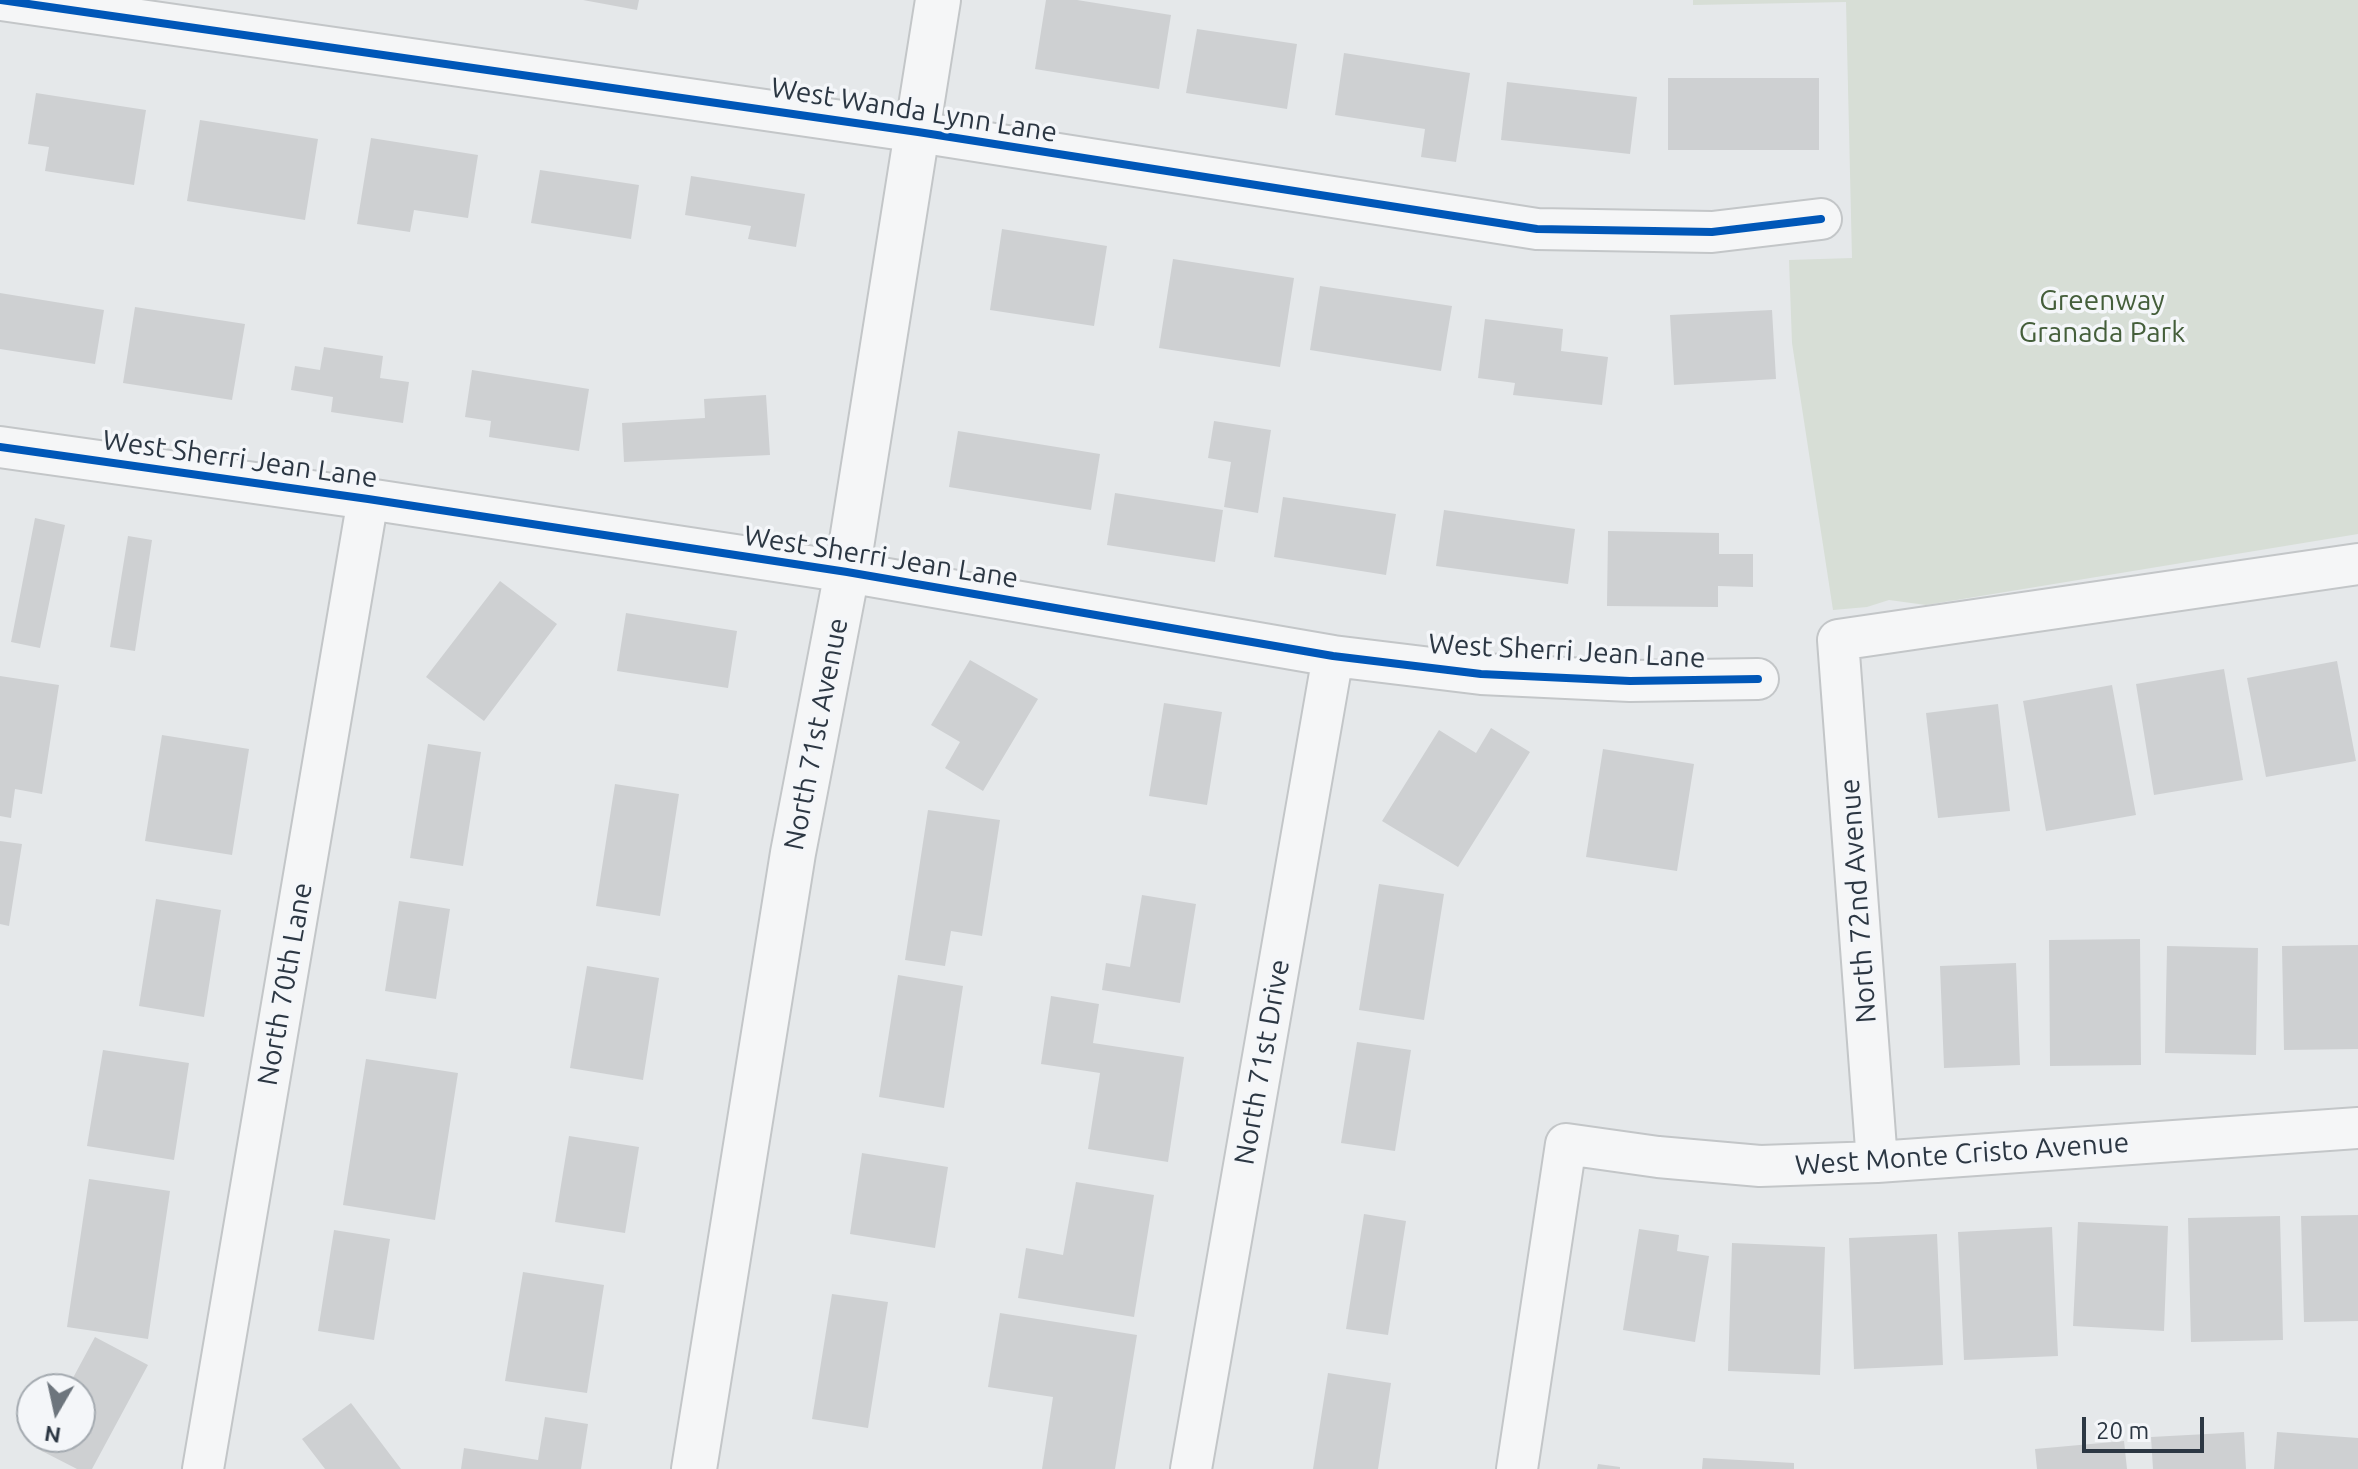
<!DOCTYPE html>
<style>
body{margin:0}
#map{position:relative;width:2358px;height:1469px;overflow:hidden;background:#e5e8ea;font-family:Ubuntu,sans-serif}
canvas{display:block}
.north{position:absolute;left:16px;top:1373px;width:80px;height:80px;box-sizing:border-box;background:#f4f6f9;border:2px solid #a4aab0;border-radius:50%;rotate:189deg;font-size:22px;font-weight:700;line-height:32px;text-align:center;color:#2c3743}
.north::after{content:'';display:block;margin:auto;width:28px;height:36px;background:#6d757d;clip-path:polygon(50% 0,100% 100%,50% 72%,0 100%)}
.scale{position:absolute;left:2082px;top:1417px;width:122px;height:36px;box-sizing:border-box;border:4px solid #2c3743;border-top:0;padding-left:10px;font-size:24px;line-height:28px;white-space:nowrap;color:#2c3743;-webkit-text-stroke:6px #f4f6f9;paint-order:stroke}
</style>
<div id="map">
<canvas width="2358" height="1469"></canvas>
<div class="north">N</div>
<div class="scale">20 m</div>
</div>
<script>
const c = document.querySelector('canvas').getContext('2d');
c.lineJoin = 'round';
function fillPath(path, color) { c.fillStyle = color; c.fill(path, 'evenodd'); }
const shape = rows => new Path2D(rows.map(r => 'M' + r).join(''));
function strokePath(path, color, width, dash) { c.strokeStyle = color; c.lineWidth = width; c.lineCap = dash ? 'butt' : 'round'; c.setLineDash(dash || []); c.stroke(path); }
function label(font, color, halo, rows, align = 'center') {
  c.font = font + ' Ubuntu,sans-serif'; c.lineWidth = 7; c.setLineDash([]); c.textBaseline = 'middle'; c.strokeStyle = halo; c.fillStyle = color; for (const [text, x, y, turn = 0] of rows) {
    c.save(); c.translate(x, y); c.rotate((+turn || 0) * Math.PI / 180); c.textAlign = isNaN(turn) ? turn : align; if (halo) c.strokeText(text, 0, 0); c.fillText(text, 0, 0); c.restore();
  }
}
const green = shape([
 [1693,0,2358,0,2358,534,1926,605,1889,600,1867,607,1833,610,1792,343,1789,260,1852,258,1846,2,1693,5]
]);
const building = shape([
 [583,0,639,0,637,10],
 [1046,0,1077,0,1171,15,1159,89,1035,69],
 [1197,29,1297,44,1287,109,1186,93],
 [1344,53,1470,73,1456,162,1421,157,1425,129,1335,115],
 [1668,78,1819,78,1819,150,1668,150],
 [1507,82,1637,97,1630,154,1501,140],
 [36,93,146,110,134,185,45,171,49,147,28,144],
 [200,120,318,139,305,220,187,201],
 [371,138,478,155,468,218,414,210,410,232,357,224],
 [540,170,639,185,631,239,531,223],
 [691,176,805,194,796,247,748,239,751,226,685,215],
 [1002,229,1107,246,1094,326,990,310],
 [1173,259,1294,278,1280,367,1159,348],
 [1320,286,1452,306,1441,371,1310,350],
 [0,293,104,310,95,364,0,349],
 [135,307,245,324,232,400,123,383],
 [1772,310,1776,379,1674,385,1670,315],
 [1485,319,1563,329,1561,351,1608,357,1602,405,1513,395,1515,383,1478,378],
 [324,347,383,356,380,378,409,382,403,423,331,412,333,397,291,390,295,366,320,370],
 [472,370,589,389,579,451,489,437,491,421,465,417],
 [766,395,770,455,624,462,622,423,705,418,704,399],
 [1214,421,1271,430,1258,513,1224,507,1231,462,1208,458],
 [958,431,1100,454,1091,510,949,487],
 [1115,493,1223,510,1215,562,1107,545],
 [1283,497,1396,514,1386,575,1274,557],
 [1444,510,1575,529,1568,584,1436,566],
 [35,518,65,525,40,648,11,642],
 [1608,531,1719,533,1719,554,1753,554,1753,587,1718,586,1718,607,1607,606],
 [128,536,152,540,135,651,110,647],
 [500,581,557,624,484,721,426,677],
 [626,613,737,631,728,688,617,671],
 [970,660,1038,699,983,791,945,768,960,742,931,725],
 [2337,661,2356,761,2266,777,2247,678],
 [2224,669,2243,780,2154,795,2136,684],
 [0,676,59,685,42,794,15,789,11,818,0,816],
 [2112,685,2136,815,2046,831,2023,701],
 [1164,703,1222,712,1207,805,1149,796],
 [1998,704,2010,811,1938,818,1926,713],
 [1491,728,1530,752,1458,867,1382,821,1439,730,1476,753],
 [162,735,249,749,232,855,145,841],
 [428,744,481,752,463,866,410,858],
 [1603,749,1694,764,1677,871,1586,857],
 [615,784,679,794,660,916,596,906],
 [928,810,1000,820,982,936,951,931,945,966,905,960],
 [0,841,22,844,9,926,0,924],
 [1379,884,1444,894,1424,1020,1359,1010],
 [1142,895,1196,904,1180,1003,1102,990,1106,963,1130,967],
 [156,899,221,910,204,1017,139,1006],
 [399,901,450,909,436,999,385,991],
 [2140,939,2141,1065,2050,1066,2049,940],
 [2358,945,2358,1049,2284,1050,2282,946],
 [2167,946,2258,948,2256,1055,2165,1053],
 [2016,963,2020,1065,1944,1068,1940,966],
 [587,966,659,978,643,1080,570,1068],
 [898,975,963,986,944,1108,879,1097],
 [1051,996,1099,1004,1093,1043,1184,1057,1168,1162,1088,1149,1100,1073,1041,1064],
 [1357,1042,1411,1050,1395,1151,1341,1143],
 [103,1050,189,1063,174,1160,87,1146],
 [366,1059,458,1073,435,1220,343,1205],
 [569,1136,639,1147,625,1233,555,1222],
 [862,1153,948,1167,935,1248,850,1234],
 [89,1179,170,1191,148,1339,67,1327],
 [1076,1182,1154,1195,1134,1317,1018,1298,1026,1248,1063,1255],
 [1364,1214,1406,1221,1388,1335,1346,1329],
 [2358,1215,2358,1321,2304,1322,2301,1216],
 [2280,1216,2283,1340,2191,1342,2188,1218],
 [2078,1222,2168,1226,2164,1331,2073,1326],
 [2052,1227,2058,1356,1964,1360,1958,1232],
 [1639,1229,1679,1235,1677,1251,1709,1256,1695,1342,1623,1330],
 [334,1230,390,1239,374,1340,318,1331],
 [1937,1234,1943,1365,1854,1369,1849,1238],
 [1732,1243,1825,1247,1820,1375,1728,1371],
 [523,1272,604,1285,587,1393,505,1381],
 [832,1294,888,1302,868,1428,812,1419],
 [1000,1313,1137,1335,1115,1469,1042,1469,1053,1397,988,1387],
 [95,1337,148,1365,92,1469,77,1469,36,1448,41,1437,80,1437,80,1389,67,1389],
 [1328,1373,1391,1383,1378,1469,1313,1469],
 [351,1403,401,1469,325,1469,302,1439],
 [545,1417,588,1424,581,1469,461,1469,464,1448,538,1460],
 [2244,1432,2246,1469,2153,1469,2151,1437],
 [2277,1432,2358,1438,2358,1469,2274,1469],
 [2124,1441,2127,1469,2037,1469,2035,1449],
 [1703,1458,1794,1463,1794,1469,1702,1469],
 [1598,1464,1620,1467,1620,1469,1597,1469]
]);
const minor = shape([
 [1,0,918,132,1537,229,1712,232,1821,219],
 [0,447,368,499,847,572,1333,656,1481,674,1630,681,1758,679],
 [1877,1162,1838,640,2358,564],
 [203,1469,368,499],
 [1191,1469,1333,656],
 [1517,1469,1566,1144,1658,1157,1760,1166,1877,1162,2358,1128]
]);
const tertiary = shape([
 [694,1469,793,853,847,572,938,0]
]);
const cycleway = shape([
 [1,0,918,132,1537,229,1712,232,1821,219],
 [0,447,368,499,847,572,1333,656,1481,674,1630,681,1758,679]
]);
const streetNames = [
 ["West Wanda Lynn Lane",914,110,9],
 ["West Sherri Jean Lane",240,459,8],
 ["West Sherri Jean Lane",881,557,9],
 ["West Sherri Jean Lane",1567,651,3],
 ["North 71st Avenue",816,734,-79],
 ["North 72nd Avenue",1858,901,-94],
 ["North 70th Lane",285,984,-80],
 ["North 71st Drive",1262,1062,-80],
 ["West Monte Cristo Avenue",1962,1154,-4]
];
const parkNames = [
 ["Greenway",2102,301],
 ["Granada Park",2102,333]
];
fillPath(green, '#d7ded6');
fillPath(building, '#ced0d2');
strokePath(minor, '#c3c6c8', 44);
strokePath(tertiary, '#c3c6c8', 48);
strokePath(minor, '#f5f6f7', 40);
strokePath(tertiary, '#f5f6f7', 44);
strokePath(cycleway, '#0057b8', 8);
label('28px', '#2c3743', '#f4f6f9', streetNames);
label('28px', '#445e3a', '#f4f6f9', parkNames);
</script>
